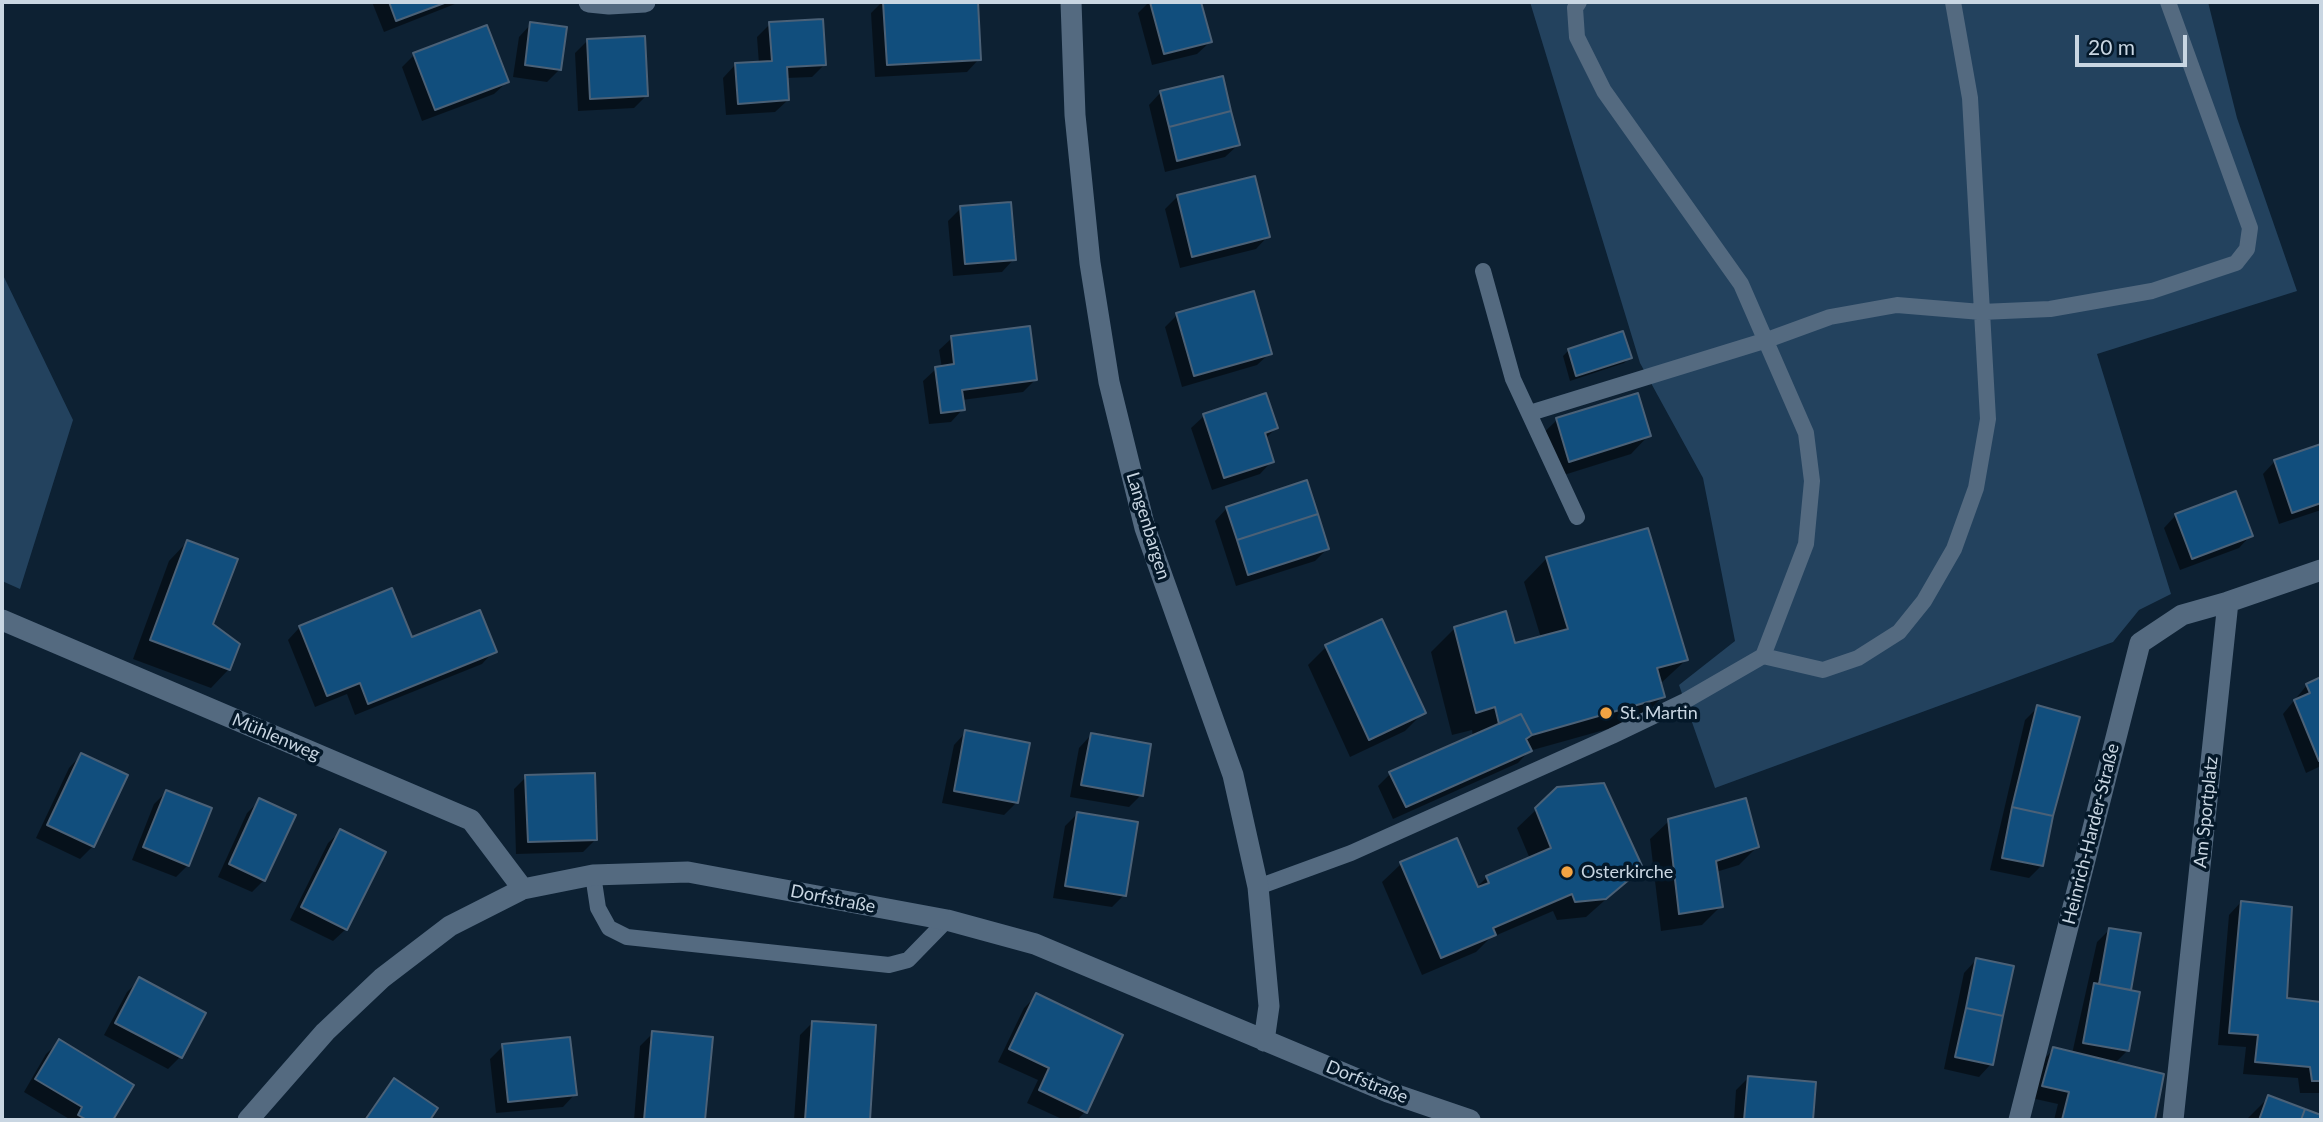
<!DOCTYPE html>
<meta charset="utf-8">
<style>
body{margin:0}
#map{position:relative;width:2323px;height:1122px;overflow:hidden;background:#0d2133;font-family:Lato,sans-serif}
canvas{display:block}
.frame{position:absolute;inset:0;border:4px solid #c9d6e2;pointer-events:none}
.scale{position:absolute;left:2075px;top:35px;width:112px;height:32px;box-sizing:border-box;border:4px solid #c9d6e2;border-top:0;padding-left:9px;font-size:21px;line-height:24px;white-space:nowrap;color:#c9d6e2;-webkit-text-stroke:5px #041829;paint-order:stroke}
</style>
<div id="map">
<canvas width="2323" height="1122"></canvas>
<div class="frame"></div>
<div class="scale">20 m</div>
</div>
<script>
const c = document.querySelector('canvas').getContext('2d');
c.lineJoin = 'round';
function fillPath(path, color) { c.fillStyle = color; c.fill(path, 'evenodd'); }
const shape = rows => new Path2D(rows.map(r => 'M' + r).join(''));
function strokePath(path, color, width, dash) { c.strokeStyle = color; c.lineWidth = width; c.lineCap = dash ? 'butt' : 'round'; c.setLineDash(dash || []); c.stroke(path); }
function label(font, color, halo, rows, align = 'center') {
  c.font = font + ' Lato,sans-serif'; c.lineWidth = 7; c.setLineDash([]); c.textBaseline = 'middle'; c.strokeStyle = halo; c.fillStyle = color; for (const [text, x, y, turn = 0] of rows) {
    c.save(); c.translate(x, y); c.rotate((+turn || 0) * Math.PI / 180); c.textAlign = isNaN(turn) ? turn : align; if (halo) c.strokeText(text, 0, 0); c.fillText(text, 0, 0); c.restore();
  }
}
const green = shape([
 [1530,2,2208,2,2237,118,2297,291,2097,354,2171,594,2139,610,2113,642,1715,788,1679,685,1735,641,1703,478,1640,363],
 [2,273,73,420,20,589,2,581]
]);
const shadow = shape([
 [372,2,460,2,384,32],
 [882,2,976,2,979,59,967,72,875,77,871,13],
 [1149,2,1200,2,1210,42,1197,54,1152,65,1138,13],
 [531,24,560,69,547,82,513,77,519,37],
 [770,24,825,64,812,77,786,78,788,100,775,112,726,115,723,78,735,65,759,64,757,37],
 [588,40,647,95,634,108,578,111,575,53],
 [414,55,507,82,494,94,422,121,402,67],
 [1161,92,1238,145,1225,157,1165,172,1149,105],
 [1254,178,1268,236,1256,249,1180,268,1165,209,1177,197],
 [961,208,1014,259,1002,272,953,276,948,221],
 [1177,315,1270,353,1257,365,1182,387,1165,327],
 [952,338,1035,380,1023,392,962,400,963,409,951,422,929,424,923,381,936,369,942,368,939,350],
 [1569,350,1630,357,1624,363,1570,381,1563,356],
 [1265,395,1276,428,1265,439,1272,461,1260,474,1212,490,1191,428,1204,416],
 [1557,420,1649,435,1631,454,1551,479,1538,438],
 [2321,446,2321,510,2279,524,2263,474,2275,461],
 [1227,508,1327,549,1315,561,1236,586,1215,521],
 [2176,515,2251,535,2239,548,2180,570,2164,528],
 [187,542,211,625,229,669,211,688,133,659,169,561],
 [1547,558,1686,660,1660,684,1663,696,1640,720,1529,751,1518,763,1393,819,1378,786,1390,774,1473,737,1472,730,1452,735,1431,652,1455,628,1514,645,1541,638,1524,582],
 [300,627,411,639,494,651,482,664,355,715,347,694,315,707,288,640],
 [1326,647,1423,713,1405,731,1350,757,1308,665],
 [2321,679,2321,766,2306,773,2283,714,2307,685],
 [2038,707,2077,718,2041,866,2029,878,1990,870,2025,720],
 [966,732,1017,802,1004,815,942,803,954,745],
 [1091,735,1141,795,1129,807,1070,797,1079,748],
 [81,755,126,776,93,846,80,859,36,838,69,768],
 [526,777,596,839,583,852,516,854,514,789],
 [1558,789,1641,868,1586,917,1557,920,1553,911,1490,938,1476,952,1422,975,1382,882,1401,864,1456,840,1476,888,1487,877,1530,859,1517,828],
 [166,792,188,865,176,877,132,860,154,804],
 [260,800,264,880,252,892,218,877,247,813],
 [1077,814,1124,895,1112,907,1053,898,1065,826],
 [1669,821,1757,847,1739,865,1716,872,1721,906,1702,925,1661,931,1650,839],
 [341,831,346,929,333,941,290,920,328,843],
 [2241,902,2285,999,2321,1004,2321,1093,2300,1093,2298,1078,2243,1074,2246,1047,2218,1045,2229,915],
 [2109,930,2139,934,2129,992,2127,1051,2114,1064,2162,1075,2153,1120,2054,1120,2058,1104,2031,1098,2041,1062,2054,1049,2072,1054,2097,942],
 [1976,960,1991,1064,1979,1077,1944,1069,1964,973],
 [140,979,203,1014,180,1057,168,1069,104,1035,127,992],
 [1036,996,1085,1112,1077,1120,1064,1120,1027,1103,1038,1080,998,1062,1024,1008],
 [812,1023,874,1027,868,1120,794,1120,800,1035],
 [653,1033,711,1039,704,1120,634,1120,640,1046],
 [59,1042,131,1086,111,1120,71,1120,24,1092,46,1054],
 [503,1046,575,1094,563,1107,496,1113,490,1059],
 [1748,1078,1814,1084,1811,1120,1734,1120,1736,1090],
 [394,1080,436,1109,428,1120,363,1120],
 [2269,1097,2321,1117,2321,1120,2246,1120]
]);
const building = shape([
 [389,2,447,2,396,21,389,2],
 [883,2,978,2,981,60,887,65,883,2],
 [1150,2,1201,2,1212,42,1164,54,1150,2],
 [823,19,826,65,787,67,789,100,738,104,735,63,772,61,769,22,823,19],
 [530,22,567,27,561,70,525,65,530,22],
 [487,25,509,82,435,110,413,53,487,25],
 [645,36,648,96,590,99,587,39,645,36],
 [1223,76,1231,111,1169,127,1160,91,1223,76],
 [1231,111,1240,145,1177,161,1169,127,1231,111],
 [1255,176,1270,237,1192,257,1177,195,1255,176],
 [1011,202,1016,260,965,264,960,206,1011,202],
 [1254,291,1272,354,1194,376,1176,313,1254,291],
 [1030,326,1037,380,962,390,965,410,941,413,935,367,954,364,951,336,1030,326],
 [1623,331,1632,358,1576,376,1568,349,1623,331],
 [1266,393,1278,428,1265,433,1274,462,1224,478,1203,414,1266,393],
 [1638,393,1651,436,1569,462,1556,418,1638,393],
 [2321,444,2321,503,2292,513,2274,460,2321,444],
 [1307,480,1318,514,1237,540,1226,507,1307,480],
 [2236,491,2253,536,2192,559,2175,514,2236,491],
 [1318,514,1329,549,1248,575,1237,540,1318,514],
 [1648,528,1688,660,1657,668,1665,697,1532,735,1521,714,1499,724,1495,707,1476,713,1454,627,1506,611,1515,643,1568,629,1546,557,1648,528],
 [187,540,238,559,213,624,240,644,230,670,150,640,187,540],
 [392,588,412,637,480,610,497,652,368,704,360,683,327,696,299,626,392,588],
 [1382,619,1426,713,1369,740,1325,645,1382,619],
 [2321,677,2321,760,2319,761,2294,700,2310,693,2306,684,2321,677],
 [2037,705,2080,717,2053,816,2012,807,2037,705],
 [1521,714,1532,735,1526,739,1532,751,1406,807,1389,772,1521,714],
 [965,730,1030,743,1018,803,954,791,965,730],
 [1091,733,1151,744,1143,796,1081,785,1091,733],
 [81,753,128,775,94,847,47,825,81,753],
 [595,773,597,840,528,842,525,775,595,773],
 [1604,783,1643,868,1606,899,1575,902,1572,894,1493,928,1496,935,1441,958,1400,862,1457,838,1478,887,1489,883,1486,876,1551,848,1535,808,1557,787,1604,783],
 [166,790,212,808,189,866,143,847,166,790],
 [259,798,296,815,265,881,229,864,259,798],
 [1746,798,1759,847,1716,861,1723,907,1679,914,1668,819,1746,798],
 [2012,807,2053,816,2043,866,2002,858,2012,807],
 [1077,812,1138,822,1126,896,1065,886,1077,812],
 [340,829,386,852,347,930,301,907,340,829],
 [2241,901,2292,907,2287,998,2321,1002,2321,1081,2312,1081,2310,1067,2255,1062,2258,1035,2229,1033,2241,901],
 [2109,928,2141,933,2131,990,2099,984,2109,928],
 [1976,958,2014,966,2003,1016,1966,1008,1976,958],
 [139,977,206,1013,182,1058,115,1023,139,977],
 [2094,983,2140,992,2129,1051,2083,1043,2094,983],
 [1036,993,1123,1035,1087,1113,1039,1090,1049,1068,1009,1049,1036,993],
 [1966,1008,2003,1016,1993,1065,1955,1057,1966,1008],
 [812,1021,876,1025,870,1120,805,1120,812,1021],
 [652,1031,713,1037,705,1120,644,1120,652,1031],
 [570,1037,577,1095,508,1102,502,1044,570,1037],
 [59,1039,134,1085,113,1120,87,1120,78,1115,82,1107,35,1079,59,1039],
 [2053,1047,2164,1074,2155,1120,2062,1120,2069,1092,2042,1086,2053,1047],
 [1748,1076,1816,1082,1813,1120,1744,1120,1748,1076],
 [394,1078,438,1108,430,1120,365,1120,394,1078],
 [2268,1095,2305,1109,2301,1120,2259,1120,2268,1095],
 [2305,1109,2321,1115,2321,1120,2301,1120,2305,1109]
]);
const lane = shape([
 [1483,271,1513,379,1577,517],
 [1530,413,1767,340,1830,317,1897,305,1981,312,2050,309,2152,291,2236,263,2247,249,2250,228,2168,2],
 [1763,656,1823,670,1858,658,1899,632,1924,601,1954,549,1976,488,1988,419,1970,98,1953,2],
 [593,875,598,908,609,928,627,937,889,965,908,960,947,920],
 [1258,887,1351,853,1612,736,1685,701,1763,656,1806,544,1812,481,1806,433,1741,284,1604,91,1577,37,1575,8,1579,2]
]);
const street = shape([
 [589,2,609,4,645,2],
 [1071,2,1075,115,1090,263,1109,382,1145,528,1233,775,1258,887,1269,1006,1264,1041],
 [2,620,471,820,523,889],
 [248,1120,325,1032,382,978,450,926,523,889,593,875,688,872,947,920,1035,944,1388,1092,1470,1120],
 [2019,1120,2140,643,2182,615,2228,602],
 [2173,1120,2228,602,2321,570]
]);
const markers = [
 [1606,713,7,"#f3a443"],
 [1567,872,7,"#f3a443"]
];
const streetNames = [
 ["Langenbargen",1148,526,73],
 ["Mühlenweg",276,737,23],
 ["Am Sportplatz",2206,812,-84],
 ["Heinrich-Harder-Straße",2091,834,-76],
 ["Dorfstraße",833,899,11],
 ["Dorfstraße",1367,1082,22]
];
const poiNames = [
 ["St. Martin",1620,713],
 ["Osterkirche",1581,872]
];
fillPath(green, '#23425e');
fillPath(shadow, '#0007');
fillPath(building, '#114e7d');
strokePath(building, '#4b6177', 2);
strokePath(lane, '#546a80', 16);
strokePath(street, '#546a80', 21);
for (const [x, y, r, color] of markers) { const dot = new Path2D(); dot.arc(x, y, r, 0, 2 * Math.PI); c.fillStyle = color; c.fill(dot); strokePath(dot, '#041829', 2.5); }
label('18px', '#c9d6e2', '#041829', streetNames);
label('18px', '#c9d6e2', '#041829', poiNames, 'left');
</script>
